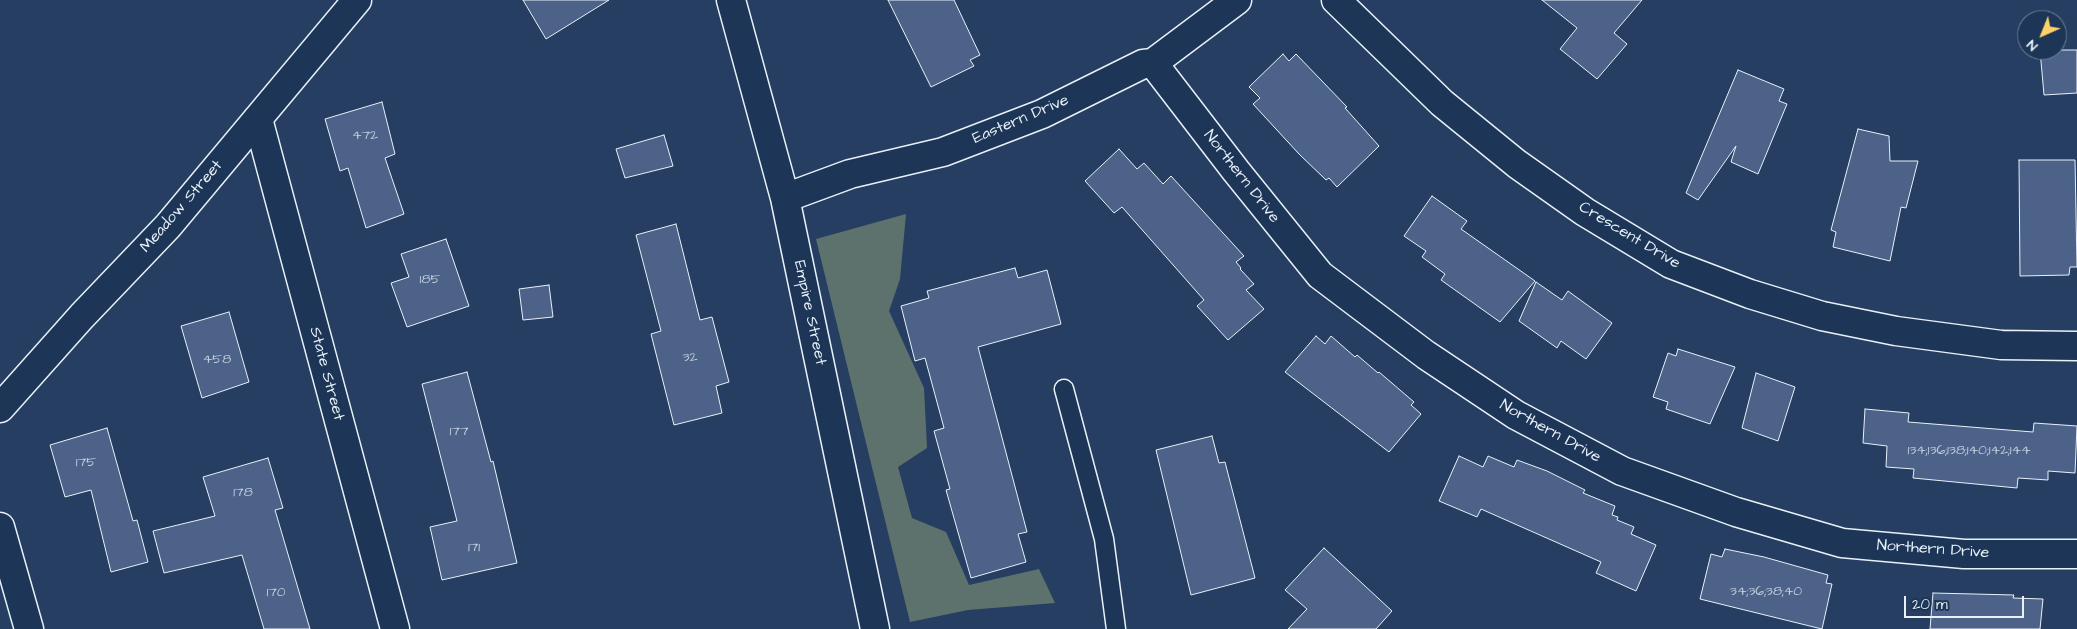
<!DOCTYPE html>
<style>
body{margin:0}
#map{position:relative;width:2077px;height:629px;overflow:hidden;background:#263e61;font-family:"Architects Daughter",sans-serif}
canvas{display:block}
.north{position:absolute;left:2017px;top:10px;width:50px;height:50px;box-sizing:border-box;background:#1d3557;border:1px solid #6e8097;border-radius:50%;rotate:224deg;font-size:14px;font-weight:700;line-height:20px;text-align:center;color:#e8f1f8}
.north::after{content:'';display:block;margin:auto;width:18px;height:22px;background:#ffd166;clip-path:polygon(50% 0,100% 100%,50% 72%,0 100%)}
.scale{position:absolute;left:1904px;top:596px;width:120px;height:22px;box-sizing:border-box;border:2px solid #e8f1f8;border-top:0;padding-left:6px;font-size:15px;line-height:18px;white-space:nowrap;color:#e8f1f8;-webkit-text-stroke:4px #1d3557;paint-order:stroke}
</style>
<div id="map">
<canvas width="2077" height="629"></canvas>
<div class="north">N</div>
<div class="scale">20 m</div>
</div>
<script>
const c = document.querySelector('canvas').getContext('2d');
c.lineJoin = 'round';
function fillPath(path, color) { c.fillStyle = color; c.fill(path, 'evenodd'); }
const shape = rows => new Path2D(rows.map(r => 'M' + r).join(''));
function strokePath(path, color, width, dash) { c.strokeStyle = color; c.lineWidth = width; c.lineCap = dash ? 'butt' : 'round'; c.setLineDash(dash || []); c.stroke(path); }
function label(font, color, halo, rows, align = 'center') {
  c.font = font + ' "Architects Daughter",sans-serif'; c.lineWidth = 5; c.setLineDash([]); c.textBaseline = 'middle'; c.strokeStyle = halo; c.fillStyle = color; for (const [text, x, y, turn = 0] of rows) {
    c.save(); c.translate(x, y); c.rotate((+turn || 0) * Math.PI / 180); c.textAlign = isNaN(turn) ? turn : align; if (halo) c.strokeText(text, 0, 0); c.fillText(text, 0, 0); c.restore();
  }
}
const green = shape([
 [906,214,900,279,889,311,924,388,927,448,898,467,912,518,946,532,969,585,1039,569,1055,603,968,610,910,622,816,239]
]);
const building = shape([
 [523,0,609,0,546,39,523,0],
 [888,0,954,0,980,55,970,60,974,66,931,87,888,0],
 [1542,0,1642,0,1614,33,1627,44,1597,79,1560,49,1577,28,1542,0],
 [2040,50,2077,50,2077,93,2044,95,2040,50],
 [1283,54,1289,61,1296,54,1347,107,1345,108,1379,146,1337,187,1329,178,1326,180,1299,154,1253,104,1260,98,1249,87,1283,54],
 [1738,70,1784,89,1779,101,1787,104,1758,174,1731,162,1736,146,1698,200,1686,193,1738,70],
 [382,102,395,154,385,158,404,214,366,228,348,168,340,171,325,119,382,102],
 [1858,129,1889,136,1890,161,1918,161,1906,208,1901,207,1890,261,1833,247,1836,232,1831,230,1858,129],
 [664,135,673,166,625,178,616,149,664,135],
 [1119,149,1137,169,1144,163,1163,184,1171,176,1244,256,1236,262,1241,268,1240,269,1254,284,1246,290,1264,309,1228,340,1197,306,1204,300,1122,207,1114,213,1085,181,1119,149],
 [2019,160,2075,160,2077,267,2070,267,2069,275,2020,276,2019,160],
 [1432,196,1467,221,1461,229,1535,281,1500,322,1441,280,1445,274,1422,257,1426,251,1404,236,1432,196],
 [676,224,700,320,712,317,729,382,716,386,722,413,674,425,651,334,661,331,636,235,676,224],
 [446,239,469,306,407,327,391,283,409,277,401,254,446,239],
 [1015,268,1018,278,1047,270,1061,324,978,347,1027,532,1018,534,1026,562,971,578,946,490,950,489,934,431,944,428,925,358,915,361,901,306,929,298,927,291,1015,268],
 [1536,282,1562,300,1568,291,1612,323,1586,359,1561,341,1557,348,1519,321,1536,282],
 [549,285,553,317,523,320,519,289,549,285],
 [229,312,249,382,202,398,181,326,229,312],
 [1316,336,1325,344,1331,336,1355,357,1357,355,1378,373,1379,372,1414,402,1411,405,1421,414,1389,452,1285,372,1316,336],
 [1678,349,1735,367,1710,424,1666,409,1668,402,1653,397,1668,353,1676,356,1678,349],
 [467,372,491,462,493,461,517,563,442,580,430,527,457,521,422,384,467,372],
 [1756,373,1795,387,1778,441,1742,428,1756,373],
 [1865,409,1909,413,1908,422,2033,432,2034,423,2077,426,2075,473,2048,471,2048,480,2018,478,2017,488,1913,478,1914,469,1886,467,1887,446,1863,443,1865,409],
 [107,428,133,521,137,520,148,562,111,572,91,490,65,497,50,445,107,428],
 [1212,436,1219,463,1225,462,1255,578,1191,595,1156,450,1212,436],
 [1459,456,1483,467,1488,456,1514,467,1517,460,1547,471,1585,490,1583,493,1615,506,1612,515,1618,517,1617,520,1634,527,1631,534,1656,545,1636,591,1596,573,1601,562,1481,509,1477,517,1439,501,1459,456],
 [268,458,283,508,275,510,310,629,264,629,242,555,164,573,153,531,215,516,203,477,268,458],
 [1324,548,1392,611,1376,629,1288,629,1307,609,1285,590,1324,548],
 [1725,549,1764,557,1828,575,1826,583,1832,584,1822,629,1700,599,1711,554,1722,557,1725,549],
 [1933,593,2014,595,2013,598,2043,599,2040,629,1930,629,1933,593]
]);
const lane = shape([
 [1064,389,1104,539,1116,629]
]);
const street = shape([
 [731,0,785,198,875,629],
 [1336,0,1442,103,1517,164,1585,212,1671,264,1750,294,1822,316,1896,331,2001,345,2077,346],
 [1153,63,1236,171,1320,275,1426,355,1516,415,1622,471,1736,512,1842,543,1964,554,2077,554],
 [258,119,395,629],
 [785,198,850,174,943,152,1042,114,1143,64,1153,63,1237,0],
 [0,527,29,629]
]);
const secondary = shape([
 [0,408,82,316,168,226,357,0]
]);
const numberNames = [
 ["472",365,136],
 ["185",430,280],
 ["32",690,358],
 ["458",217,360],
 ["177",459,432],
 ["134;136;138;140;142;144",1969,451],
 ["175",86,463],
 ["178",243,493],
 ["171",474,548],
 ["34;36;38;40",1766,592],
 ["170",276,593]
];
const streetNames = [
 ["Eastern Drive",1021,120,-23],
 ["Northern Drive",1241,177,52],
 ["Meadow Street",182,207,-49],
 ["Crescent Drive",1629,236,31],
 ["Empire Street",809,313,78],
 ["State Street",326,374,75],
 ["Northern Drive",1550,432,29],
 ["Northern Drive",1933,550,4]
];
fillPath(green, '#5e726d');
fillPath(building, '#4c6289');
strokePath(building, '#e8f1f8', 1);
strokePath(lane, '#e8f1f8', 21);
strokePath(street, '#e8f1f8', 31);
strokePath(secondary, '#e8f1f8', 31);
strokePath(lane, '#1d3557', 18);
strokePath(street, '#1d3557', 28);
strokePath(secondary, '#1d3557', 28);
label('14px', '#c1cddc', null, numberNames);
label('16px', '#e8f1f8', '#1d3557', streetNames);
</script>
